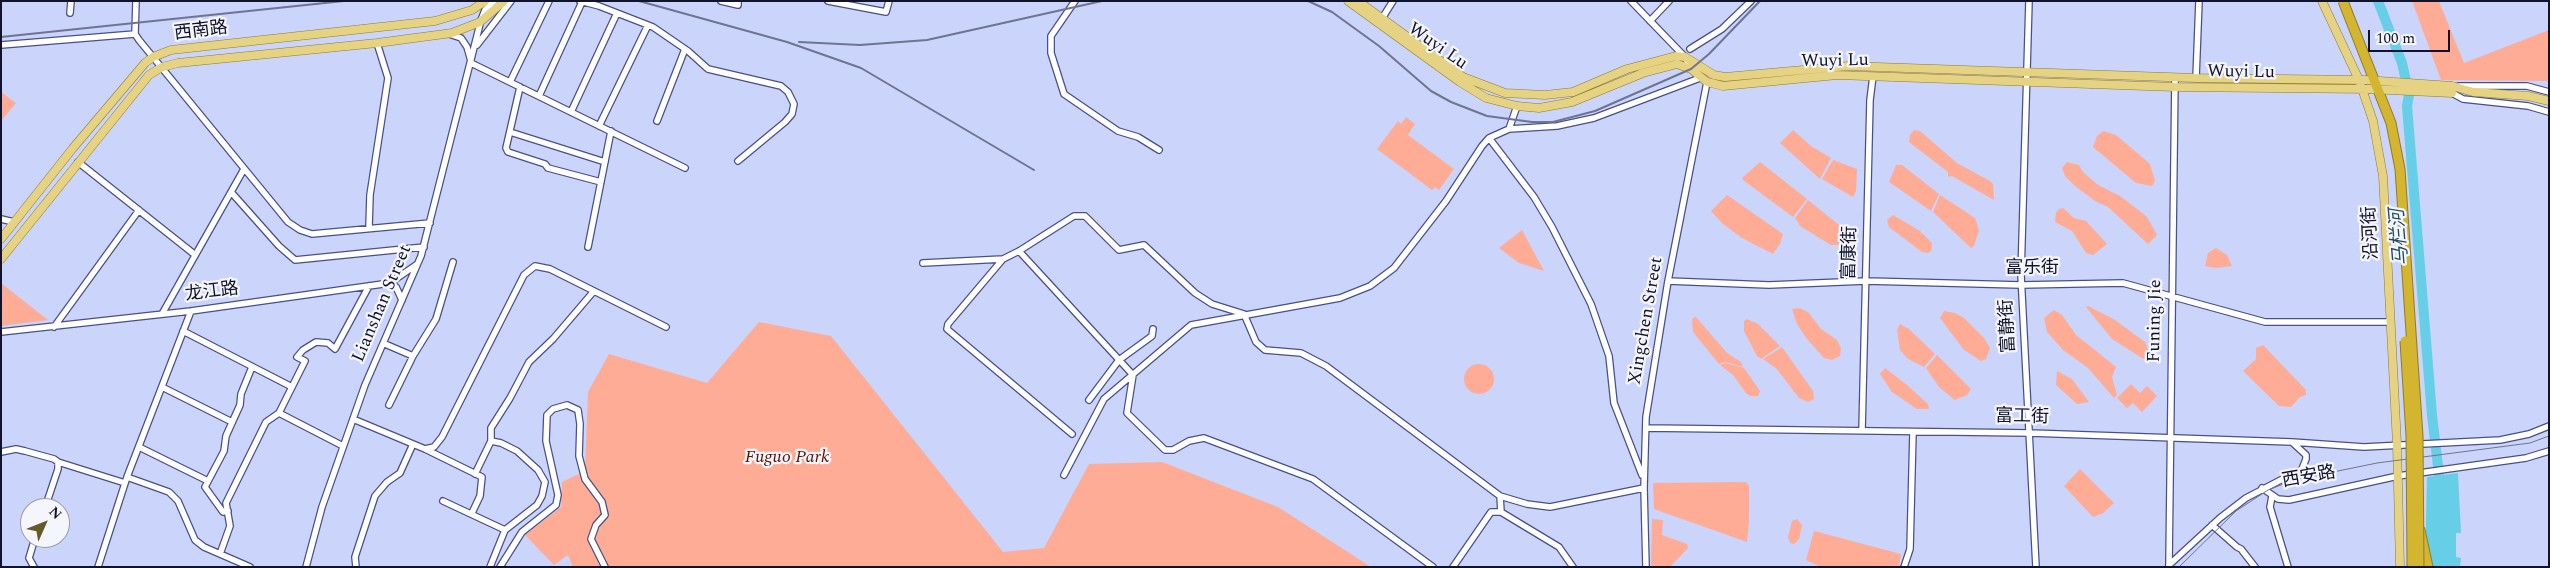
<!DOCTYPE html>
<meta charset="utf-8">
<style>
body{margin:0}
#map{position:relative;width:2550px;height:568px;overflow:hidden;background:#cbd4fa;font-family:Spectral,serif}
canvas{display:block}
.frame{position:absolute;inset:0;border:2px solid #101329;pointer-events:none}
.north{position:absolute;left:20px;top:498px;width:50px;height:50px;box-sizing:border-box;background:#f5f6fd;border:1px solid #999ba8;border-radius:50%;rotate:46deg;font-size:14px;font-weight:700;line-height:20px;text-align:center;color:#101329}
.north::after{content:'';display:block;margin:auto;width:18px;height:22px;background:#665a26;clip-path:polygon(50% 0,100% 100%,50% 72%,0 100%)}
.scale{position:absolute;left:2368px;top:30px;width:82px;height:22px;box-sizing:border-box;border:2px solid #101329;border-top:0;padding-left:6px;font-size:15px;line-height:18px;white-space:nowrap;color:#101329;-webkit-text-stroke:4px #f5f6fd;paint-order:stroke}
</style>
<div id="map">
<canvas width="2550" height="568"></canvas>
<div class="frame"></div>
<div class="north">N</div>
<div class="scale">100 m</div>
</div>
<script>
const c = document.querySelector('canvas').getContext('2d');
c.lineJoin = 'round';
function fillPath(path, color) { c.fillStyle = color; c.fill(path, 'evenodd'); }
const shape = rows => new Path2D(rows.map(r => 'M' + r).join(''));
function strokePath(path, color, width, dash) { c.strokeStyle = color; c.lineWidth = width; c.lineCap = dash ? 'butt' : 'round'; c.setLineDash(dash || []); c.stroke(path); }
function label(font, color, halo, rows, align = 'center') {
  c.font = font + ' Spectral,"Noto Sans SC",serif'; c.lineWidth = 4.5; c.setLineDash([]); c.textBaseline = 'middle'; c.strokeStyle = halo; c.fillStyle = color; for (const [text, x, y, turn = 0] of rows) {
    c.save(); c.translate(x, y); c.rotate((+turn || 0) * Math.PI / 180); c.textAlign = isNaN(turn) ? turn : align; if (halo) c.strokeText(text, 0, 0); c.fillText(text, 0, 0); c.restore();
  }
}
const green = shape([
 [2412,1,2439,1,2464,63,2549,30,2549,81,2441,80],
 [1,92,16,103,1,121],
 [1406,117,1415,124,1408,135,1454,169,1439,190,1435,187,1432,190,1377,149,1398,121,1401,124],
 [1793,130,1811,146,1831,158,1820,179,1780,143],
 [1914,130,1920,131,1957,163,1990,181,1993,184,1994,200,1952,176,1948,177,1948,172,1909,142,1910,135],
 [2103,131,2116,135,2150,164,2155,181,2152,186,2136,183,2093,147,2097,136],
 [1833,160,1857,169,1856,191,1853,197,1822,179],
 [1760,162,1807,199,1793,217,1743,180,1742,178],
 [2067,162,2079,165,2083,172,2098,185,2120,196,2141,212,2147,217,2157,235,2148,244,2108,207,2095,201,2075,186,2065,176,2062,168],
 [1896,165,1902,165,1939,194,1931,211,1889,182],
 [1727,195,1783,234,1780,244,1773,254,1742,238,1722,223,1711,211],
 [1940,195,1975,218,1979,230,1974,246,1971,248,1933,212],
 [1808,200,1849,233,1847,245,1831,245,1800,226,1795,218],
 [2063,208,2074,218,2086,221,2107,244,2093,255,2086,253,2072,231,2055,222,2056,212,2059,209],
 [1893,215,1920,231,1932,243,1931,251,1928,253,1922,252,1889,227,1887,220],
 [1522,230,1544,271,1519,263,1499,248],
 [2216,248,2227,255,2232,266,2216,268,2205,266,2208,253],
 [1,283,48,320,1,326],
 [2088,306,2115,320,2145,342,2149,352,2147,359,2142,358,2112,339,2086,307],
 [1800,308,1809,313,1821,329,1837,340,1841,348,1840,356,1832,360,1824,358,1807,339,1797,324,1792,309],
 [2054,310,2062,315,2076,335,2116,367,2112,377,2117,395,2114,398,2088,368,2063,350,2047,332,2044,318],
 [1944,311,1955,313,1964,318,1984,338,1990,348,1986,359,1981,361,1964,350,1940,318],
 [1696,317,1727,353,1741,362,1743,367,1726,362,1719,364,1693,332,1692,322,1693,318],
 [1747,319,1758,324,1780,346,1761,359,1757,356,1744,331,1744,321],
 [759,322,831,336,1003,552,1044,548,1089,464,1162,462,1278,507,1371,567,573,567,568,555,554,565,525,535,561,507,562,482,585,471,588,392,609,354,707,383],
 [1900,324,1909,329,1935,354,1924,367,1908,359,1900,350,1897,330],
 [2263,345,2306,390,2306,395,2300,397,2291,407,2279,406,2243,371,2256,359,2256,348],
 [1782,347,1813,391,1814,399,1808,402,1799,398,1777,369,1763,359],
 [1937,355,1971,389,1967,395,1955,400,1939,387,1926,368],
 [1726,363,1744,368,1760,391,1758,396,1750,396,1746,393,1733,375,1720,365],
 '1464 379a15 15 0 1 1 30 0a15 15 0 1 1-30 0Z',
 [1885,368,1907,385,1928,404,1929,409,1917,409,1892,392,1880,374],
 [2057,371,2072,379,2089,402,2077,404,2056,385],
 [2131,384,2140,393,2147,386,2157,396,2142,412,2133,403,2127,408,2117,398],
 [2080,469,2114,503,2103,513,2093,517,2064,486],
 [1746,482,1749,486,1749,520,1747,542,1654,509,1653,483],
 [1652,519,1663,520,1662,535,1687,544,1688,548,1670,567,1651,567],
 [1797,519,1802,525,1799,539,1794,544,1790,543,1788,537,1792,521],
 [1814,531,1901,554,1899,567,1821,567,1806,560]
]);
const water = shape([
 [2458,473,2461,533,2456,533,2456,557,2461,558,2460,567,2425,567,2427,477]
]);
const river = shape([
 [2378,1,2402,63,2409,95,2407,106,2432,415,2439,475]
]);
const minor = shape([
 [136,1,135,34,139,40,288,222,300,230,312,234,430,223],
 [580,1,599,6,653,27,688,51,708,69,781,86,788,92,794,104,792,114,785,122,738,161],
 [721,1,738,5,738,1],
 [828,1,886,12,889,1],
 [1075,1,1051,36,1051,53,1064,94,1118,131,1138,137,1159,150],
 [1631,1,1685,57,1691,69],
 [2029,1,2021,275,2036,567],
 [70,13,71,1],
 [1381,20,1393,1],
 [1650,21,1669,1],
 [449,34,461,38,467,47,471,61],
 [1,45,135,34],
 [477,45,511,1],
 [1690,49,1722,29,1751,1],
 [471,63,685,168],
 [2196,78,2199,1],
 [510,82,549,1],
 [2459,86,2527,86,2549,92],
 [520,87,506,148,508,152,545,164,548,168,601,182],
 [2452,93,2463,99,2528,106,2549,112],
 [539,96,582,2],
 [571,112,617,13],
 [657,121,685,49],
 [599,126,648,25],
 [1509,129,1557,126,1594,118,1700,78],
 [510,132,605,162],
 [1489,138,1534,197,1552,227,1591,304,1609,356,1614,403,1642,475],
 [78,162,194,254],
 [231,192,279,246,295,260,424,247],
 [1,219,14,222],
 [369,227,370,195,388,78,377,43],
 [588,247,611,131],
 [1019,251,1133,375,1127,413,1165,450,1173,450,1189,441,1204,438,1313,479,1433,567],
 [1003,259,948,324,947,329,1072,434],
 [923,263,1003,259,1019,251,1074,216,1085,216,1119,250,1144,245,1195,293,1212,304,1244,314,1256,342,1265,350,1301,353,1326,366,1500,496,1527,504,1550,507,1644,488],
 [1668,281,1769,285,1866,281,2021,285,2123,283,2265,322,2391,322],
 [390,283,396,287,402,300],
 [162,314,244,169],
 [54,327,139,210],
 [183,331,292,387],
 [1,332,191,311,390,283,416,265],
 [385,344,413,356],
 [162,387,232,422],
 [1089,400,1119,360,1152,336,1153,329],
 [389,405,413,356,436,319,453,262],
 [279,413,343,446],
 [353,419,425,449,434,447,442,437,524,275,535,266,550,269,666,327],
 [1646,428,2030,433,2292,442,2364,447,2500,440,2529,434,2549,426],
 [1862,431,1870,100,1873,76],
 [491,441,501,443,517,451,538,470,545,482,542,496,537,505,505,530],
 [139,447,208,481],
 [425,449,482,477,480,496,472,513],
 [1,452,16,449,25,451,54,459,58,462,58,469,45,508],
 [58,462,125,483],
 [475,474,491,441,491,428,510,398,529,362,553,339,594,291],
 [1064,475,1104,399,1191,325,1340,298,1370,286,1394,268,1446,201,1482,146,1489,138,1509,129,1517,106],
 [127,477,169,492,178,501,195,540,204,547,250,567],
 [2262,488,2278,499,2289,500,2398,476,2526,458,2549,451],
 [1500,496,1501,512,1559,547,1573,567],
 [2272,496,2270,507,2288,567],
 [443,501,505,530,490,567],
 [228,511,223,512,205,487,224,451,226,436,240,405,241,394,252,367],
 [2212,525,2237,547,2241,549,2255,567],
 [220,554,230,526,226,503,266,422,279,413,305,361,297,357,303,350,316,342,328,343,335,349,369,286],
 [2169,564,2175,77],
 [2169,565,2220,518,2246,498,2302,469,2306,459,2306,455,2293,443],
 [34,567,29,558,35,538],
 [98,567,127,477,191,311],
 [306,567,322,507,365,385,421,256,481,20,485,10,494,1],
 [356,567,355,557,375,496,387,482,400,473,413,444],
 [500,567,522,532,556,505,558,495,546,441,547,415,553,409,567,405,578,410,580,424,579,456,585,479,602,502,605,515,596,525,591,539,605,567],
 [1453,567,1491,512,1501,512],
 [1646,567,1644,488,1646,417,1668,281,1707,82],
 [1904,567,1910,549,1913,432]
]);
const major = shape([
 [1348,1,1460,82,1486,98,1517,106,1539,108,1572,102,1643,73,1677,64,1691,69,1707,82,1723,86,1837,75,2175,87,2369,89],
 [1358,1,1463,77,1505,93,1545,95,1573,92,1627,69,1676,56,1685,57,1714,75,1725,77,1848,66,2196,78,2365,80],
 [2322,1,2359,80,2373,121,2383,176,2397,444,2400,567],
 [2452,86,2473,92,2528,96,2549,101],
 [1,239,73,148,145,63,153,57,171,50,435,21,472,10,485,1],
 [1,259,149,75,162,67,178,63,377,43,452,33,480,22,504,1]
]);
const highway = shape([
 [2420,530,2428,567]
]);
const tram = shape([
 [2179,567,2236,511,2268,490,2294,480,2377,463,2530,443,2549,436]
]);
const rail = shape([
 [639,1,787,42,861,68,1034,170],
 [1308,1,1332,12,1379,46,1431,91,1451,102,1487,116,1532,122,1553,122,1595,111,1691,69,1709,54,1760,1],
 [1,37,344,1],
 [799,42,860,45,927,40,1102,1]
]);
const majorBridge = shape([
 [2365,80,2452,86],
 [2369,89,2452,93]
]);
const highwayBridge = shape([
 [2343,1,2391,123,2400,169,2418,436,2419,567],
 [2405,341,2411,436,2412,567]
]);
const streetNames = [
 ["西南路",201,32,-7],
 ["Wuyi Lu",1437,47,35],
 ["Wuyi Lu",1835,62,-1],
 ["Wuyi Lu",2241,73,1],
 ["沿河街",2372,233,-93],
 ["富康街",1851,253,-89],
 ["富乐街",2032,269],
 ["龙江路",212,293,-7],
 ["Lianshan Street",383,304,-67],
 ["Xingchen Street",1647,321,-80],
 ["Funing Jie",2156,321,-89],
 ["富静街",2009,326,-93],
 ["富工街",2022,418,1],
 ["西安路",2309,478,-10]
];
const parkNames = [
 ["Fuguo Park",787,458]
];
const waterNames = [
 ["马栏河",2401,237,-95]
];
fillPath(green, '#feac96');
fillPath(water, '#66cee7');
strokePath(river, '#66cee7', 10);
strokePath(minor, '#485087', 8);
strokePath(major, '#8f7c2e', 9);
strokePath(highway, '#8f7c2e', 11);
strokePath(minor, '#fff', 5.5);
strokePath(major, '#e5d383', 8);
strokePath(highway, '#d3b530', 9);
strokePath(tram, '#6e7492', 1);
strokePath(rail, '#6e7492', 2);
strokePath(majorBridge, '#8f7c2e', 9, []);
strokePath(highwayBridge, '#8f7c2e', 11, []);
strokePath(majorBridge, '#e5d383', 8);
strokePath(highwayBridge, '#d3b530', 9);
label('18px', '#101329', '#f5f6fd', streetNames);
label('italic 18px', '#5b1502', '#f5f6fd', parkNames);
label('italic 19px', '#1f4d58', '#f5f6fd', waterNames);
</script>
